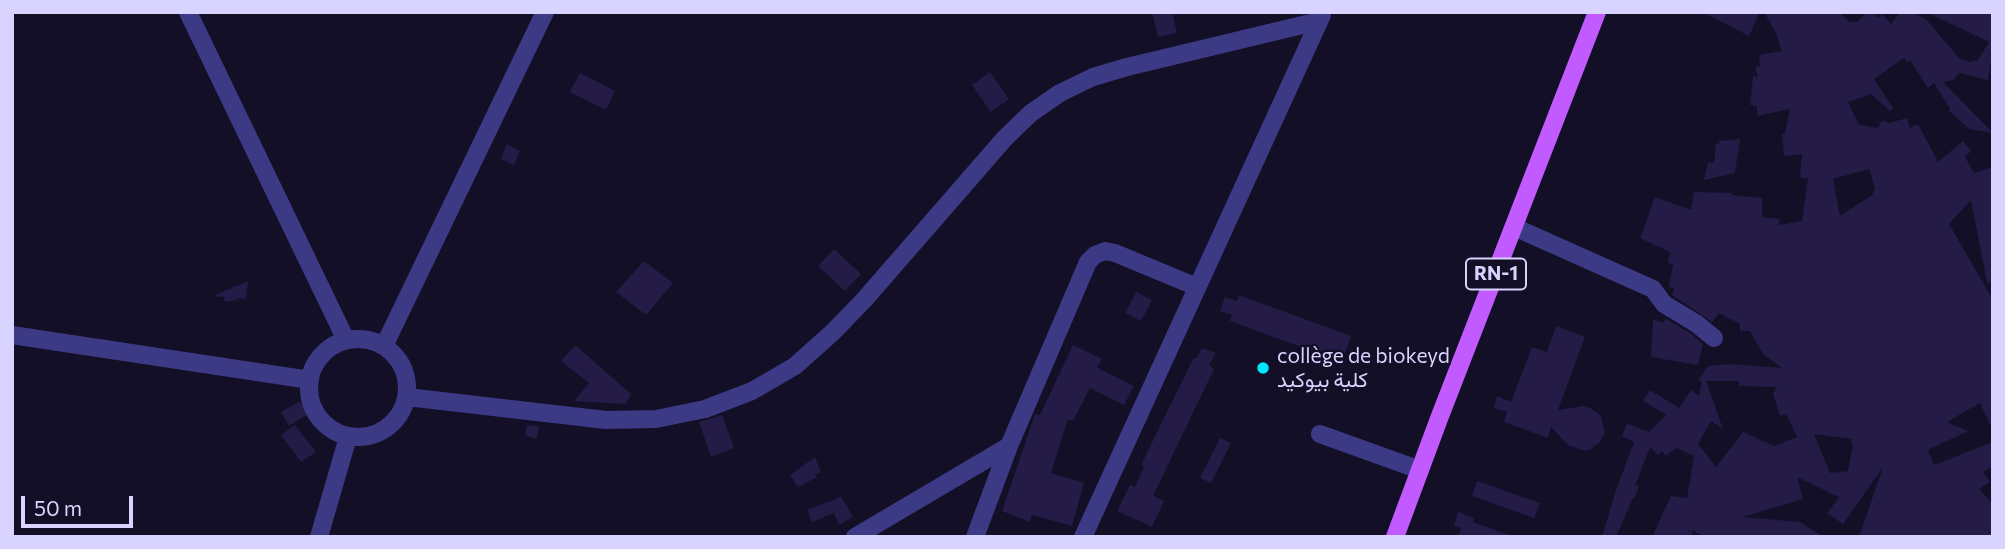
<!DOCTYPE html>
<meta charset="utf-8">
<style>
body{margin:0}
#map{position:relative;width:2005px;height:549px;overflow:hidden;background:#130f26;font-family:Commissioner,sans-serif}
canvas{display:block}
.frame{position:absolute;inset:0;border:14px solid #d9d4ff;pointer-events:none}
.scale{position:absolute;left:21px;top:496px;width:112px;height:32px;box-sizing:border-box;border:4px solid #d9d4ff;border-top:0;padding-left:9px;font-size:21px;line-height:24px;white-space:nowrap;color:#d9d4ff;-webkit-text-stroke:5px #130f26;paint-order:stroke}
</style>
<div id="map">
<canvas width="2005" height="549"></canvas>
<div class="frame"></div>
<div class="scale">50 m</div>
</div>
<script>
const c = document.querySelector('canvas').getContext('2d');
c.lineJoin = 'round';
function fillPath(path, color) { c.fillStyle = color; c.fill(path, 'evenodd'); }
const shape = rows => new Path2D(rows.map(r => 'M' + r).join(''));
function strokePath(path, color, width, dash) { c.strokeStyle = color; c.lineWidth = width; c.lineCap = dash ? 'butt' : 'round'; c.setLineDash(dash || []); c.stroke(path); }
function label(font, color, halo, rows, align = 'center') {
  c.font = font + ' Commissioner,Vazirmatn,sans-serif'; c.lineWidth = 5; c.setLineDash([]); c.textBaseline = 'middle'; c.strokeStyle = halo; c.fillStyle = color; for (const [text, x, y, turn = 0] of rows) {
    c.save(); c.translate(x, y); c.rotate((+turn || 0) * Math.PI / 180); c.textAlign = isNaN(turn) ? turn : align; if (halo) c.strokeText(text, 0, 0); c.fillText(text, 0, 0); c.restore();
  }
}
const building = shape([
 [1152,12,1172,12,1177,33,1158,37],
 [1702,12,1760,12,1749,36],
 [1764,12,1840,12,1850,23,1853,21,1857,22,1868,12,1873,12,1878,18,1882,14,1891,24,1900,12,1911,12,1926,19,1959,58,1969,62,1978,60,1989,42,1926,12,1993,12,1993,48,1988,80,1959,73,1953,80,1943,82,1993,133,1969,129,1949,111,1950,109,1934,83,1928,88,1910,60,1908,62,1904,58,1874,79,1893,108,1890,111,1871,94,1848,102,1859,125,1878,128,1882,120,1889,123,1907,118,1910,128,1918,124,1938,162,1963,141,1971,151,1965,157,1974,173,1993,167,1993,179,1991,179,1993,194,1993,282,1987,283,1971,200,1949,224,1993,300,1993,431,1980,403,1947,422,1968,431,1928,450,1934,465,1993,442,1993,466,1983,472,1990,482,1979,489,1993,504,1993,537,1859,537,1883,467,1843,524,1827,513,1839,497,1797,477,1803,499,1742,517,1800,522,1824,537,1705,537,1692,530,1692,537,1652,537,1671,496,1687,498,1694,456,1676,448,1666,456,1662,451,1658,455,1650,447,1635,486,1639,486,1634,499,1633,498,1616,537,1602,537,1615,493,1634,442,1622,436,1627,424,1626,423,1649,432,1666,415,1643,401,1650,390,1679,408,1691,390,1699,396,1702,381,1698,381,1708,366,1729,364,1782,368,1763,354,1750,331,1740,331,1740,324,1719,313,1712,322,1672,295,1674,288,1669,287,1673,264,1668,263,1670,252,1640,238,1655,197,1691,210,1694,192,1733,193,1732,195,1762,198,1762,217,1779,219,1779,225,1802,221,1808,178,1800,178,1802,154,1784,156,1782,134,1785,134,1790,109,1757,116,1757,106,1750,105,1753,76,1758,77,1755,67,1760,66,1759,55,1782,51,1775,31],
 [1869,169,1875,188,1872,195,1840,216,1833,179],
 [1706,381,1739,381,1739,386,1777,387,1773,394,1780,416,1786,414,1797,437,1774,446,1743,432,1716,467,1698,444,1711,421,1723,429],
 [1814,434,1852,439,1851,444,1853,445,1848,471,1830,473],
 [990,72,1009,99,991,112,972,85],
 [580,73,615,91,606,110,570,92],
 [1740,139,1735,173,1704,180,1708,162,1714,163,1716,143,1719,144,1719,141],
 [507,144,520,151,514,165,501,159],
 [834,249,861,274,845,291,818,266],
 [644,261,673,283,646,315,616,292],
 [248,281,246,299,237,298,237,300,225,302,224,297,213,296],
 [1136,292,1152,300,1141,321,1125,313],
 [1239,295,1351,336,1342,362,1230,321,1232,315,1220,311,1225,297,1237,301],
 [1665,318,1690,333,1703,344,1698,365,1651,357,1653,319,1664,323],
 [1556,326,1585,337,1558,410,1583,406,1590,408,1601,416,1605,433,1600,442,1589,450,1584,451,1568,445,1551,427,1548,438,1504,422,1507,412,1494,408,1497,396,1511,402,1532,347,1547,352],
 [575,345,631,394,626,404,574,401,589,383,561,361],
 [1073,345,1102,359,1097,368,1134,386,1124,405,1090,388,1073,421,1068,419,1051,473,1084,483,1072,526,1032,515,1030,522,1002,511,1035,414,1040,415],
 [1202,348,1216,353,1209,365,1214,369,1153,496,1164,501,1152,527,1117,511,1130,485,1135,487,1144,467,1141,465,1193,359,1196,358],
 [300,401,308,414,289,426,281,412],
 [722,415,734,448,711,457,699,422],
 [295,425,316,452,301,462,281,435],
 [527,425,539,426,537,439,525,436],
 [1220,438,1231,443,1211,483,1200,478],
 [815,457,821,472,815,475,817,477,798,487,790,475],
 [1477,481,1540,503,1534,518,1472,496],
 [841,496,853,517,839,525,834,513,812,522,807,510,837,499],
 [1458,512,1474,518,1473,522,1509,535,1508,537,1458,537,1461,528,1454,525]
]);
const minor = shape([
 [188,12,346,340],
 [1514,227,1653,289,1664,304,1697,324,1714,338],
 [12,335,310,380],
 '309 388a49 49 0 1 1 98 0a49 49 0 1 1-98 0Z',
 [384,346,545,12],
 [407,397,606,420,656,419,705,409,752,391,795,366,833,332,864,300,1005,138,1031,113,1060,93,1093,77,1127,67,1319,21],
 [1320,434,1420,470],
 [319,537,348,437],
 [855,537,1009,446],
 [975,537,1009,446,1088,262,1095,255,1105,251,1115,253,1197,287],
 [1083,537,1322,15]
]);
const major = shape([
 [1395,537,1440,416,1597,12]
]);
const markers = [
 [1263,368,7,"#00e5ff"]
];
const shields = [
 [1496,274,60]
];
const shieldNames = [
 ["RN-1",1496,274]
];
const poiNames = [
 ["collège de biokeyd",1277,356],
 ["كلية بيوكيد",1277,380]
];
fillPath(building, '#241b47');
strokePath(minor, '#3d3a85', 18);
strokePath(major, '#c25bff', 18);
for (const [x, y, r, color] of markers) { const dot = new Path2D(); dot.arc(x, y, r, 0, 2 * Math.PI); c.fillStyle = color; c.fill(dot); strokePath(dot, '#130f26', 2.5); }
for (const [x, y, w] of shields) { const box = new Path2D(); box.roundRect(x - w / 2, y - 15.5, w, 31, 5); c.fillStyle = '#130f26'; c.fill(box); strokePath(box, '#d9d4ff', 2); }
label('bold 19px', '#d9d4ff', null, shieldNames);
label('21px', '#d9d4ff', '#130f26', poiNames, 'left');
</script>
